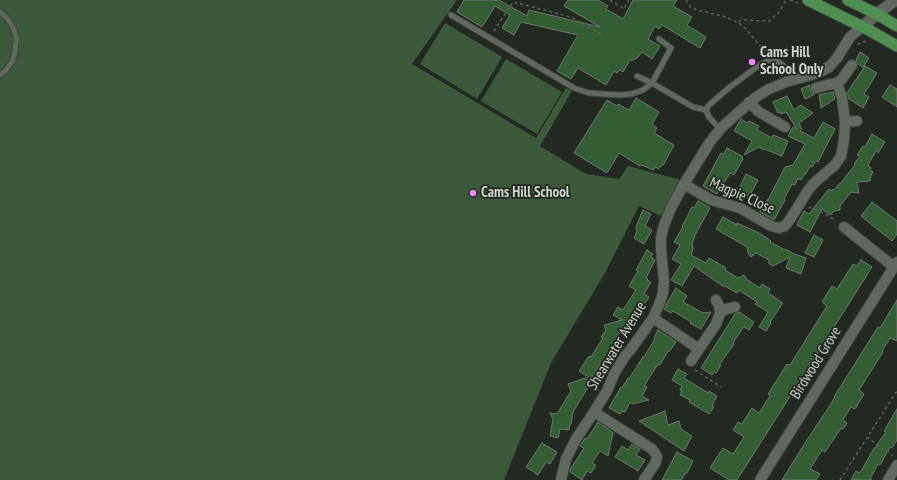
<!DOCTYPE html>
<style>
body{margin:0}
canvas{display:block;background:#232922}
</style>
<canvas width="897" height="480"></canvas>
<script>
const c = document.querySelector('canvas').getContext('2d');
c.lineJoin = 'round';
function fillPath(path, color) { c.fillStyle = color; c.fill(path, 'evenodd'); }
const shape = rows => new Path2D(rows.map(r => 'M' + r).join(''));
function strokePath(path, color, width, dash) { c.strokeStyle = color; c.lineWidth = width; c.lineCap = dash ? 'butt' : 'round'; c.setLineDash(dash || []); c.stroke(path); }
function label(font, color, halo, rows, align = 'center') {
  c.font = font + ' "PT Sans Narrow",sans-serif'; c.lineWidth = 3.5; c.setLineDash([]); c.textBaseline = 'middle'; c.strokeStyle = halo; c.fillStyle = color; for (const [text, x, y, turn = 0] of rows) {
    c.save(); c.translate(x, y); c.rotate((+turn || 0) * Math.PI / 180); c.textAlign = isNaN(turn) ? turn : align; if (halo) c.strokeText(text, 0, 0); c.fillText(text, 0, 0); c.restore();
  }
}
const green = shape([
 [0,0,457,0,412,64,536,138,566,88,572,91,540,146,586,174,619,179,628,166,681,180,661,216,639,206,605,273,551,363,504,480,0,480],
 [445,23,502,57,477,99,420,64],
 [506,59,562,92,537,134,481,101]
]);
const building = shape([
 [464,0,499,0,527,16,529,10,600,27,564,6,568,0,598,0,608,6,606,9,623,19,633,0,677,0,673,6,692,17,687,25,706,37,700,48,662,25,659,29,655,26,648,39,660,46,652,59,642,52,637,58,633,60,630,60,623,72,620,70,617,73,614,71,606,85,578,68,571,79,557,71,578,35,521,22,514,35,502,28,510,15,495,6,482,27,457,12,464,0],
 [860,52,869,58,863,67,858,64,856,60,860,52],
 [865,66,877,73,864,94,869,97,863,108,849,99,847,93,865,66],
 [810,85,810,90,812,93,815,94,805,99,801,89,810,85],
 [890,85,897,89,897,107,882,97,890,85],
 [833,92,835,99,821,108,819,95,833,92],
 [787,96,794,110,801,105,813,113,799,123,802,129,800,131,814,138,823,122,835,129,818,162,816,161,812,167,810,166,805,175,804,174,801,180,798,178,795,185,792,184,784,199,785,200,781,207,774,220,760,212,768,199,768,200,785,167,793,165,805,144,788,136,793,127,797,129,786,112,781,114,780,112,778,113,773,102,787,96],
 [636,98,659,112,652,124,657,128,654,133,674,145,667,158,664,164,658,169,656,167,653,170,642,165,640,166,619,153,607,173,574,153,607,100,617,106,618,104,629,110,636,98],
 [741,119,747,123,749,121,759,126,757,130,772,138,773,135,788,141,782,156,764,149,763,150,759,147,744,155,752,141,734,131,741,119],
 [872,134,885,142,878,153,876,151,868,165,871,168,870,170,873,172,871,175,870,181,857,182,859,193,851,192,840,206,840,210,834,211,830,215,822,209,810,232,797,225,804,211,809,214,829,189,831,191,833,189,834,190,839,184,840,184,855,165,854,164,860,156,857,155,863,146,865,147,872,134],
 [727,148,742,156,743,159,734,175,730,173,717,194,703,186,721,153,724,154,727,148],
 [746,174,758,180,749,197,738,191,746,174],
 [698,201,710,208,694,237,695,237,692,243,693,248,691,255,706,263,709,258,726,268,725,270,738,278,744,275,746,279,760,288,762,284,770,289,768,293,783,303,770,322,771,323,766,331,759,327,768,312,755,304,757,302,739,290,737,293,725,286,724,287,694,266,682,286,671,280,681,264,672,259,680,245,674,242,683,227,682,226,686,219,692,207,694,208,698,201],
 [872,202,897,221,897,234,892,241,861,216,872,202],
 [643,210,651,214,645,226,652,230,644,244,634,238,637,231,636,227,643,210],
 [723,217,737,225,737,223,759,233,771,241,770,242,785,250,785,249,794,254,806,258,801,274,786,268,790,257,773,266,769,264,769,260,756,253,751,257,748,253,747,247,716,229,723,217],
 [814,235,823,240,814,257,805,253,814,235],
 [647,250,653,254,651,257,655,260,646,278,648,279,647,280,651,282,644,294,649,297,637,314,636,312,633,317,630,316,616,338,618,339,606,356,607,357,602,365,600,364,591,379,579,371,589,356,591,357,603,338,601,337,606,330,604,325,622,320,613,315,618,307,623,310,636,290,629,286,638,271,636,270,647,250],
 [861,260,872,267,737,480,729,480,710,468,723,448,733,454,744,437,733,430,738,422,742,424,752,408,759,413,770,396,768,394,787,364,790,365,827,306,822,302,832,286,837,289,853,264,857,266,861,260],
 [676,288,687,296,683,302,703,313,711,312,701,329,690,323,691,322,673,311,671,313,664,309,667,303,676,288],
 [897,300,897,341,890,338,882,351,883,352,859,390,864,394,855,409,851,407,843,420,847,423,843,429,841,428,825,452,822,450,810,469,820,474,816,480,782,480,805,443,827,410,835,397,834,397,878,327,880,328,897,300],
 [739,312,754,322,749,330,744,327,742,329,733,343,734,344,719,365,721,365,716,373,714,372,712,375,701,368,735,314,739,312],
 [658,330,676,342,669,352,668,351,660,365,658,364,644,386,647,387,642,396,649,400,632,404,630,402,625,412,622,411,620,414,609,408,621,387,622,388,628,378,629,379,643,357,644,357,655,339,654,338,658,330],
 [678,369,687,374,684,378,708,393,709,391,717,396,712,405,714,407,709,414,689,402,690,400,680,395,682,391,680,390,682,386,672,380,678,369],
 [585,378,591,382,573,412,571,424,570,424,569,430,560,429,558,438,550,436,553,419,550,413,557,414,571,391,568,384,585,378],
 [897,409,897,440,892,448,890,447,880,465,878,464,870,479,872,480,851,480,856,471,860,473,873,450,886,432,884,431,897,409],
 [665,411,668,425,679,421,681,429,692,436,684,451,639,421,665,411],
 [598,422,611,431,613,433,608,456,600,451,592,463,596,465,591,473,587,471,582,480,570,472,571,468,584,448,580,446,585,438,587,439,598,422],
 [542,443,557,452,550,464,546,462,538,475,526,467,542,443],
 [632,444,640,449,636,455,645,460,638,471,615,457,622,446,628,450,632,444],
 [677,452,693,461,687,473,685,474,681,480,662,480,677,452]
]);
const path = shape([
 [610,0,624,9,629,0],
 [686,0,690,7,697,10,723,16,739,23,746,29,767,54],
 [790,0,798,3],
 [739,22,741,20,769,21,779,12,786,0],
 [494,31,513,2,571,17,601,34],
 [858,43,859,44,866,41],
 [809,207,827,215,836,221],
 [695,370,721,387],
 [867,437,884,450,889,452,893,456],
 [840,480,897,391]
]);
const service = shape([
 [0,12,6,17,12,25,16,36,16,41,15,52,12,62,5,71,0,75],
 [451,15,574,88,589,93,620,95,631,94,643,90,652,83,671,48,659,39],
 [637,76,652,83,693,107,706,110],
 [720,129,709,117,706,110,709,105,730,87,758,66,769,60,775,60,780,63,799,78]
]);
const minor = shape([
 [816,88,827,85,837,83,842,79,852,65],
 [749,102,759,112,785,127],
 [845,122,857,121],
 [684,184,711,200,740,208,771,226,779,228,785,226,791,218,807,192,814,183,835,165,841,156,844,140,845,122,842,97,837,83],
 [844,227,894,267],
 [716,300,719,306,720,313,726,309,735,307],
 [653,318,699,349],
 [691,361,716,324,720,313],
 [594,412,652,449,655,453,657,457,656,462,644,480],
 [561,480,566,459,576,439,594,412,607,391,614,374,625,356,631,349,653,318,659,305,663,293,664,281,661,250,661,238,664,225,671,208,684,184,710,142,722,127,756,97,769,89,786,82,818,73,829,67,837,58,850,37,862,27],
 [760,480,897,262],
 [888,480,897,465]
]);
const tertiary = shape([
 [862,27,877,14,896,0]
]);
const primary = shape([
 [808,0,869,30,897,46],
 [848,0,877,14,897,26]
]);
const markers = [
 [752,62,4,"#ee8bf8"],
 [473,193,4,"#ee8bf8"]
];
const poiNames = [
 ["Cams Hill",760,53],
 ["School Only",760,70],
 ["Cams Hill School",481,193]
];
const streetNames = [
 ["Magpie Close",742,196,24],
 ["Shearwater Avenue",617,346,-59],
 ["Birdwood Grove",816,363,-58]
];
fillPath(green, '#3d593c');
fillPath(building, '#335e33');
strokePath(building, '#6e766e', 1);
strokePath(service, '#3f443e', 7);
strokePath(minor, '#3f443e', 12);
strokePath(tertiary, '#3f443e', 13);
strokePath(primary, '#3f443e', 13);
strokePath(path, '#5b605a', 1.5, [3, 3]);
strokePath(service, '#616860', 5);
strokePath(minor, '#616860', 10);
strokePath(tertiary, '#616860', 11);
strokePath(primary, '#508f52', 11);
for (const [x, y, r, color] of markers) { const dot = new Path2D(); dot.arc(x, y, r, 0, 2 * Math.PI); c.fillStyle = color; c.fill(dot); strokePath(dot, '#232922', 1.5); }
label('bold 15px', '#cfd3ce', '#232922', poiNames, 'left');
label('15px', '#cfd3ce', '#232922', streetNames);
</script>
